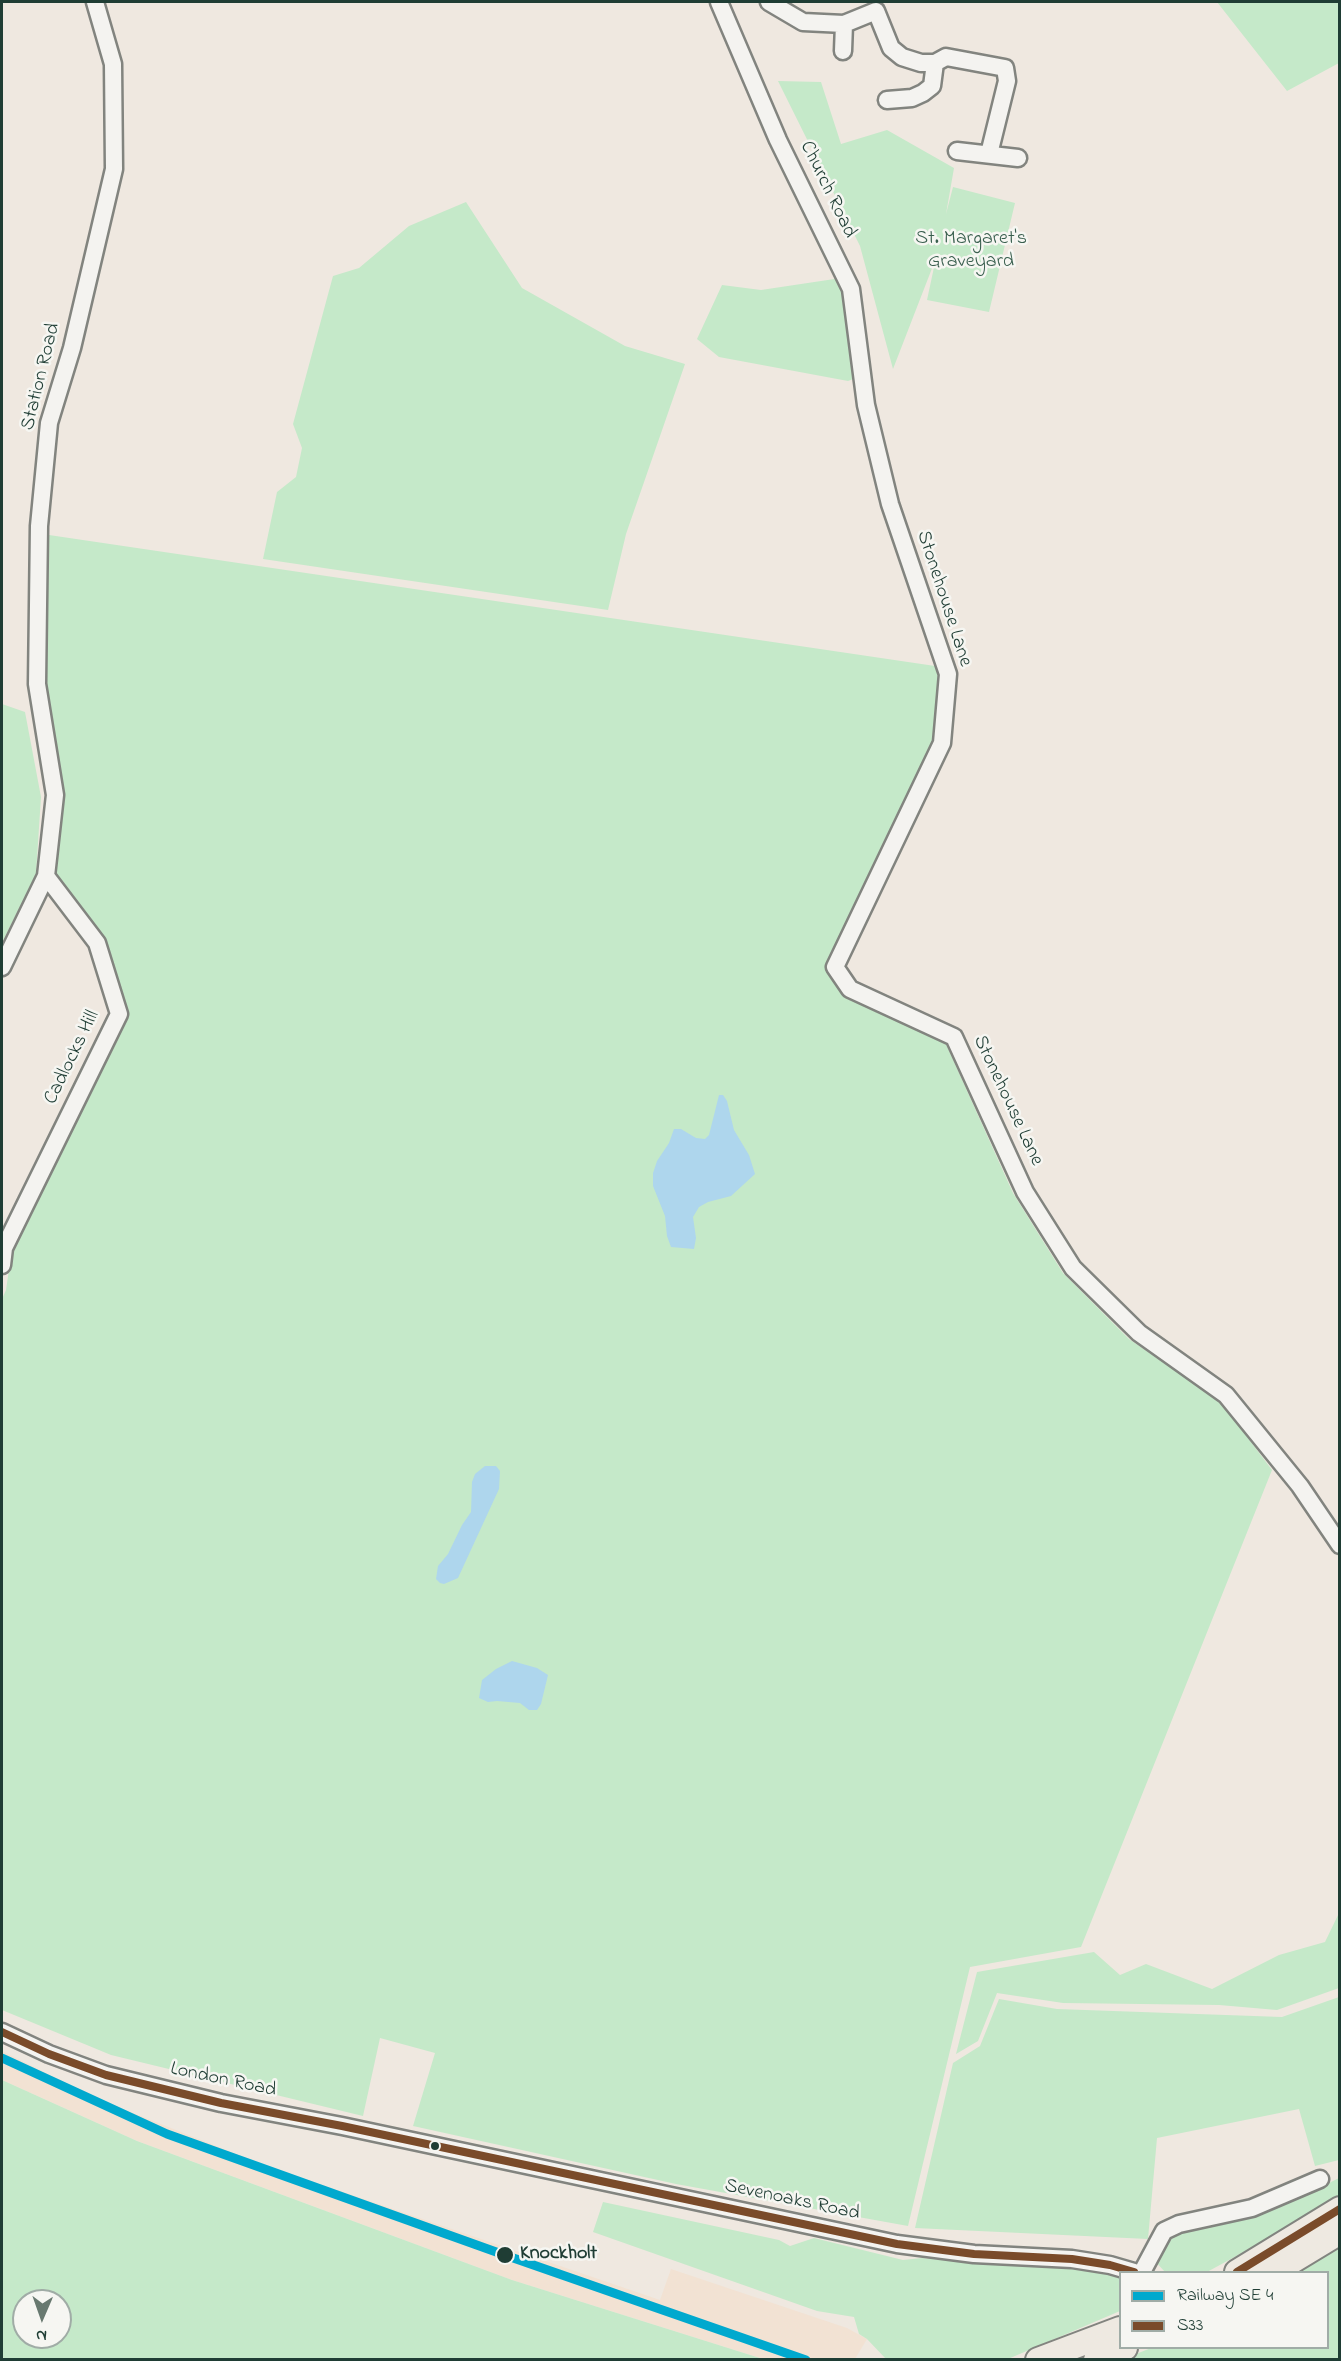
<!DOCTYPE html>
<style>
body{margin:0}
#map{position:relative;width:1341px;height:2361px;overflow:hidden;background:#efe8e0;font-family:"Indie Flower",sans-serif}
canvas{display:block}
.frame{position:absolute;inset:0;border:3px solid #1f3d34;pointer-events:none}
.legend{position:absolute;left:1119px;top:2271px;width:210px;height:78px;box-sizing:border-box;background:#f6f6f2;border:2px solid #a0aca6;margin:0;padding:8px 10px;list-style:none;font-size:18px;color:#1f3d34}
.legend li{display:flex;align-items:center;gap:12px;height:30px}
.legend b{width:30px;border:2px solid #a0aca6}
.north{position:absolute;left:12px;top:2289px;width:60px;height:60px;box-sizing:border-box;background:#f6f6f2;border:2px solid #a0aca6;border-radius:50%;rotate:182deg;font-size:16px;font-weight:700;line-height:24px;text-align:center;color:#1f3d34}
.north::after{content:'';display:block;margin:auto;width:21px;height:27px;background:#687970;clip-path:polygon(50% 0,100% 100%,50% 72%,0 100%)}
</style>
<div id="map">
<canvas width="1341" height="2361"></canvas>
<div class="frame"></div>
<ul class="legend">
<li><b style="height:8px;background:#00a9ce"></b>Railway SE 4</li>
<li><b style="height:8px;background:#7a4b2a"></b>S33</li>
</ul>
<div class="north">N</div>
</div>
<script>
const c = document.querySelector('canvas').getContext('2d');
c.lineJoin = 'round';
function fillPath(path, color) { c.fillStyle = color; c.fill(path, 'evenodd'); }
const shape = rows => new Path2D(rows.map(r => 'M' + r).join(''));
function strokePath(path, color, width, dash) { c.strokeStyle = color; c.lineWidth = width; c.lineCap = dash ? 'butt' : 'round'; c.setLineDash(dash || []); c.stroke(path); }
function label(font, color, halo, rows, align = 'center') {
  c.font = font + ' "Indie Flower",sans-serif'; c.lineWidth = 5; c.setLineDash([]); c.textBaseline = 'middle'; c.strokeStyle = halo; c.fillStyle = color; for (const [text, x, y, turn = 0] of rows) {
    c.save(); c.translate(x, y); c.rotate((+turn || 0) * Math.PI / 180); c.textAlign = isNaN(turn) ? turn : align; if (halo) c.strokeText(text, 0, 0); c.fillText(text, 0, 0); c.restore();
  }
}
const built = shape([
 [2,2051,98,2099,264,2165,660,2300,671,2269,847,2328,867,2339,855,2359,763,2359,512,2280,137,2141,2,2080]
]);
const green = shape([
 [1217,2,1339,2,1339,63,1287,91],
 [778,81,821,82,841,144,887,130,954,168,946,214,953,187,1015,203,989,312,927,300,936,258,893,369,860,246],
 [466,202,522,288,625,346,685,364,626,534,608,610,263,559,277,492,296,477,302,448,293,424,333,276,359,268,409,226],
 [841,278,856,378,848,381,719,357,697,339,722,285,761,290],
 [49,535,935,666,939,678,932,743,826,967,845,995,946,1044,1013,1193,1063,1273,1129,1339,1221,1402,1272,1470,1081,1947,970,1967,908,2226,676,2184,413,2126,435,2053,380,2038,363,2116,111,2055,2,2010,2,1299,6,1290,12,1249,127,1014,103,937,55,873,64,792,46,681],
 [2,704,25,712,41,797,36,874,2,943],
 [1339,1913,1339,1988,1277,2010,1219,2005,1063,2003,997,1993,978,2041,956,2054,977,1972,1094,1952,1120,1975,1146,1964,1212,1989,1279,1955,1325,1942],
 [1339,1997,1339,2160,1315,2166,1299,2109,1157,2138,1148,2239,915,2228,953,2063,980,2046,999,1999,1057,2009,1282,2017],
 [2,2080,137,2141,512,2280,763,2359,8,2360,2,2357],
 [24,2301,60,2301,60,2337,24,2337],
 [1339,2178,1339,2200,1207,2272,1165,2272,1154,2260,1160,2229,1325,2185],
 [603,2202,779,2240,790,2246,814,2238,903,2260,922,2258,986,2264,1086,2269,1120,2278,1120,2311,1008,2359,886,2359,867,2339,859,2334,854,2317,817,2311,593,2232],
 [1339,2243,1339,2359,1121,2360,1151,2348,1328,2348,1328,2272,1291,2272]
]);
const water = shape([
 [719,1095,723,1095,727,1101,734,1130,749,1155,755,1174,731,1196,708,1202,699,1207,693,1217,696,1238,694,1249,671,1247,667,1236,665,1216,653,1186,653,1173,657,1161,669,1143,674,1129,681,1129,696,1138,705,1139,709,1135],
 [485,1466,496,1466,500,1471,499,1489,458,1578,444,1584,440,1583,436,1579,438,1566,448,1554,462,1525,471,1512,472,1482,475,1474],
 [512,1661,537,1668,548,1675,541,1704,537,1710,529,1710,520,1703,497,1701,488,1702,479,1698,482,1680,496,1669]
]);
const minor = shape([
 [719,2,778,140,851,289,866,405,890,504,948,674,942,743,835,967,850,989,954,1037,1025,1192,1073,1268,1139,1333,1226,1395,1300,1486,1340,1545],
 [769,2,803,22,844,24,876,11,891,48,902,57,921,63,935,63,946,57,1005,68,1007,81,989,154],
 [843,51,844,24],
 [887,100,912,98,923,93,932,86,935,63],
 [957,151,1018,158],
 [2,967,46,876,55,795,37,684,39,526,49,423,72,348,114,169,113,64,95,2],
 [2,1265,4,1248,119,1014,97,943,46,876],
 [2,2032,49,2054,106,2075,221,2103,342,2126,897,2244,974,2254,1072,2259,1110,2265,1134,2272],
 [1142,2272,1164,2231,1179,2224,1252,2208,1320,2179]
]);
const highway = shape([
 [1237,2272,1340,2209],
 [1274,2272,1340,2232],
 [1038,2360,1120,2329],
 [1096,2360,1125,2348]
]);
const bus1 = shape([
 [2,2032,49,2054,106,2075,221,2103,342,2126,897,2244,974,2254,1072,2259,1110,2265,1134,2272],
 [1237,2272,1340,2209]
]);
const rail1 = shape([
 [2,2058,167,2134,499,2253,806,2360]
]);
const markers = [
 [435,2146,5,"#1f3d34"],
 [505,2255,9,"#1f3d34"]
];
const streetNames = [
 ["Church Road",827,190,64],
 ["Station Road",42,377,-76],
 ["Stonehouse Lane",943,599,72],
 ["Cadlocks Hill",73,1058,-64],
 ["Stonehouse Lane",1007,1101,65],
 ["London Road",223,2081,12],
 ["Sevenoaks Road",792,2201,12]
];
const parkNames = [
 ["St. Margaret's",971,240],
 ["Graveyard",971,263]
];
const stopNames = [
 ["Knockholt",520,2255]
];
fillPath(built, '#f2e2d3');
fillPath(green, '#c5e9c9');
fillPath(water, '#aed6ed');
strokePath(minor, '#82847f', 21);
strokePath(highway, '#82847f', 28);
strokePath(minor, '#f4f3f0', 16);
strokePath(highway, '#eee9e1', 24);
strokePath(bus1, '#7a4b2a', 8);
strokePath(rail1, '#00a9ce', 9);
for (const [x, y, r, color] of markers) { const dot = new Path2D(); dot.arc(x, y, r, 0, 2 * Math.PI); c.fillStyle = color; c.fill(dot); strokePath(dot, '#f6f6f2', 2); }
label('20px', '#1f3d34', '#f6f6f2', streetNames);
label('20px', '#395f4e', '#f6f6f2', parkNames);
label('bold 20px', '#1f3d34', '#f6f6f2', stopNames, 'left');
</script>
